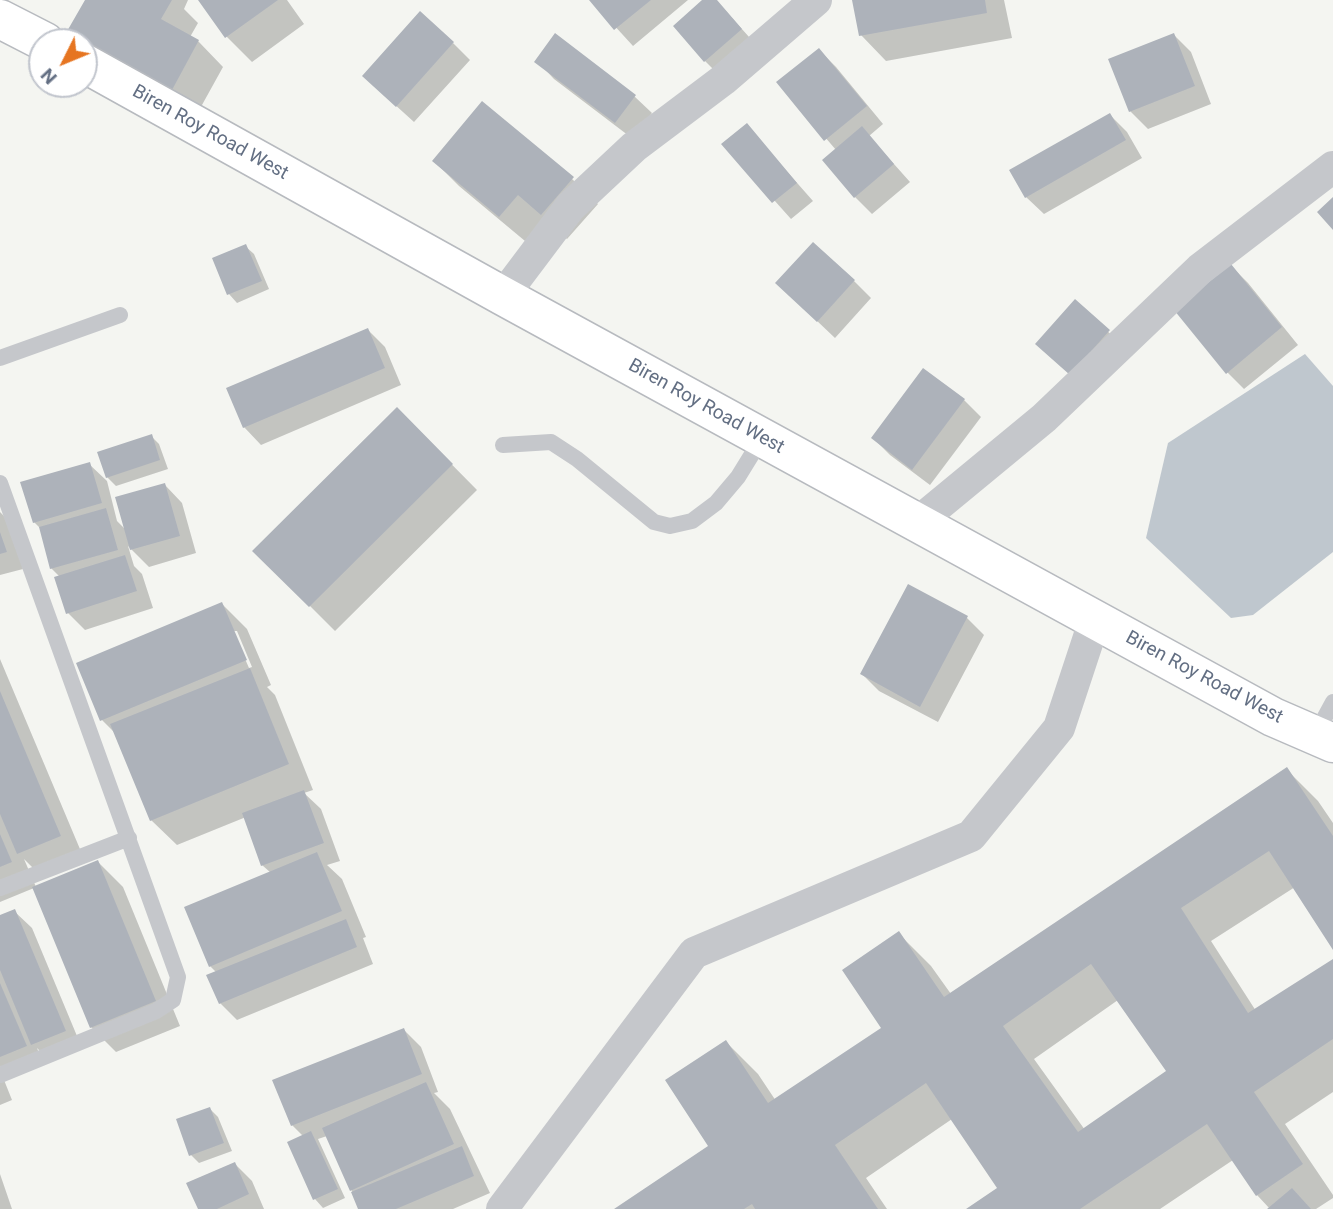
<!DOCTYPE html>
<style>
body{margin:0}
#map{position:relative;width:1333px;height:1209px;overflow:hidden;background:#f4f5f1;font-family:Roboto,sans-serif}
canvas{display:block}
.north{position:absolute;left:28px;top:28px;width:70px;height:70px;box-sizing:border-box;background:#fff;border:2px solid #c1c5cd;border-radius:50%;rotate:227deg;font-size:19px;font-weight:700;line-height:28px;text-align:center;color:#636f83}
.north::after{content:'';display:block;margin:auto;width:24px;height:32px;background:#e67521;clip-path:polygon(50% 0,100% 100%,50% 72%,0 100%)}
</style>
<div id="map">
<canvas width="1333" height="1209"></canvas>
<div class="north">N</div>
</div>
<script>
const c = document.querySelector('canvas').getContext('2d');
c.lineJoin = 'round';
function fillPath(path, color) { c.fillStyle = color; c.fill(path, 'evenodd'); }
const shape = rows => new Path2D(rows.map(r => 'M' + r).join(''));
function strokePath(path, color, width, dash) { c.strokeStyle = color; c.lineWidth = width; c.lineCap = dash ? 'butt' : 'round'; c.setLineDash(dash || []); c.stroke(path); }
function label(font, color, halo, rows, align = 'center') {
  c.font = font + ' Roboto,sans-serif'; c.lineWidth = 7; c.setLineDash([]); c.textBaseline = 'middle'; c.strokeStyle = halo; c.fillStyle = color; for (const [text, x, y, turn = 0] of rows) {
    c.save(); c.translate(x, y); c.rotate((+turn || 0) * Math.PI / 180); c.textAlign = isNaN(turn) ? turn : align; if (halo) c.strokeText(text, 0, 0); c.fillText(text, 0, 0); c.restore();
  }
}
const water = shape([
 [1305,354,1333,386,1333,552,1253,615,1231,618,1146,538,1168,443]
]);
const shadow = shape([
 [87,0,188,0,184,9,198,23,190,37,198,41,223,67,197,114,84,48,84,42,78,42,69,33],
 [201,0,287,0,304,24,252,62,227,37],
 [591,0,688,0,633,46],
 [705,0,716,0,758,47,722,78,705,61],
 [854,0,1004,0,1012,38,886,61,861,35],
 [1174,35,1191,52,1211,104,1148,129,1130,111],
 [453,43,470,60,414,122,382,93],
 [819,50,836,67,883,124,869,136,910,182,872,214,855,197,836,150,779,83],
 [537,61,634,96,652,113,633,139,554,79],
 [483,103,572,179,598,204,567,239,544,219,525,241,459,186,434,161],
 [1110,115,1127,132,1142,158,1044,214,1026,197],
 [746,125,813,201,791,219,724,144],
 [245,246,254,254,269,289,237,303,229,294,214,259],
 [1231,266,1248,283,1298,345,1244,389,1227,372],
 [854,281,871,298,835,338,795,300],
 [1075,302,1126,348,1088,391],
 [368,330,385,347,401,385,261,445,244,427],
 [964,400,981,417,930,485,890,455,873,438],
 [397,409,477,490,335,631,255,551],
 [151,436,159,444,168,469,116,486,107,477],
 [89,464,107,481,117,521,126,530,165,485,182,503,196,553,149,567,128,546,134,566,142,574,153,608,85,630,68,613,60,577,51,568,41,529,34,522],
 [0,512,9,521,23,569,0,575],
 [908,587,967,618,984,635,938,722,879,691,862,674],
 [222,604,247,629,271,685,267,687,275,695,313,790,304,793,321,809,340,861,327,865,342,879,366,937,363,938,373,964,237,1020,220,1003,217,973,210,966,271,873,262,865,246,817,177,845,151,820,117,735,102,720,78,664],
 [233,631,237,631,252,667,249,668],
 [0,659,85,861,44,879,24,859,36,887,98,862,123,887,180,1026,116,1052,91,1027,34,888,0,902],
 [1286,769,1318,801,1333,823,1333,947,1295,887,1211,941,1256,1011,1333,961,1333,1092,1285,1124,1333,1195,1333,1198,1316,1209,1270,1209,1257,1195,1233,1160,1160,1209,969,1209,999,1188,952,1119,866,1178,887,1209,618,1209,711,1146,726,1042,758,1074,776,1101,884,1028,899,934,931,966,951,994],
 [1118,1000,1169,1072,1085,1130,1034,1059],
 [14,911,32,928,82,1048,50,1061,37,1048,43,1063,4,1080,12,1100,0,1105,0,917],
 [404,1030,421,1047,438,1092,434,1093,450,1109,490,1193,453,1209,360,1209,327,1136,318,1139,345,1198,323,1208,315,1199,289,1143,303,1136,292,1125],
 [210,1109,218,1117,232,1151,199,1163,191,1155],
 [235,1164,252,1181,264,1209,200,1209],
 [0,1174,12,1209,0,1209]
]);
const building = shape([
 [85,0,172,0,161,19,199,40,172,90,66,33],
 [198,0,278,0,225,38],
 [589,0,651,0,614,30],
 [702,0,717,0,742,29,704,62,673,26],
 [852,0,985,0,987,13,859,36],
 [420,11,454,42,396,107,362,76],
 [555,33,636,95,615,123,534,62],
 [1174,33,1195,86,1129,112,1108,59],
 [819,48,867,106,824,141,776,82],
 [482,101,574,177,541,215,518,195,499,217,432,161],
 [1110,113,1126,140,1025,198,1009,170],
 [747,123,797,183,772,203,721,144],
 [862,126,894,164,854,198,822,160],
 [1333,197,1333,230,1317,212],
 [813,242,855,280,817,322,775,283],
 [246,244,262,281,227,295,212,258],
 [1231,264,1282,327,1226,374,1174,310],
 [1075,299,1110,330,1070,375,1035,344],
 [368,328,385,368,243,428,226,388],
 [923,368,965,399,912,470,871,438],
 [397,407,453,464,309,607,252,551],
 [152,434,160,460,106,478,97,452],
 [90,462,102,503,33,523,20,482],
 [165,483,180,536,130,550,115,497],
 [106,508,118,550,50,569,39,527],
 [0,532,7,552,0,554],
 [125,555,137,591,66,614,54,577],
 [908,584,968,616,920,707,860,674],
 [222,602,247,660,100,721,76,663],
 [250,668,289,764,150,821,110,724],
 [0,691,61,836,17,854,0,814],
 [1287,767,1333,836,1333,950,1269,851,1181,908,1248,1013,1333,959,1333,1039,1254,1092,1303,1164,1256,1196,1207,1124,1080,1209,966,1209,997,1188,926,1083,835,1145,878,1209,755,1209,752,1204,744,1209,614,1209,708,1146,665,1080,726,1040,768,1103,881,1028,842,970,899,931,944,997],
 [1091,964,1166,1071,1078,1132,1003,1026],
 [304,790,324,843,261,866,242,813],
 [0,834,12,862,0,867],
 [317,852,342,911,209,967,184,907],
 [98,860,156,1001,90,1028,32,887],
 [15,909,66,1031,31,1045,0,970,0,915],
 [346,919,357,947,219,1004,206,975],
 [0,983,27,1046,0,1057],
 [404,1028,422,1074,291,1126,272,1080],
 [426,1082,454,1144,350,1191,322,1128],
 [210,1107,224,1143,189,1156,176,1119],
 [311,1131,338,1189,313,1200,287,1142],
 [462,1146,474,1176,396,1209,358,1209,351,1192],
 [235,1162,249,1194,217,1209,198,1209,186,1183],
 [1292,1188,1311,1209,1267,1209]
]);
const lane = shape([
 [0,358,120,315],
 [503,445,551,442,577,459,654,522,670,526,692,521,716,503,738,477,762,438],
 [0,483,178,977,173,1000,156,1011,0,1075],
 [1315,735,1333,702],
 [0,888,129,838]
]);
const street = shape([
 [503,296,570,207,634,147,723,80,816,0],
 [918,522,1044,418,1200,269,1333,167],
 [502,1209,694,953,971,836,1059,728,1095,619]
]);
const secondary = shape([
 [0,19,45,42],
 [84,63,503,296,1273,717,1333,743]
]);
const streetNames = [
 ["Biren Roy Road West",210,133,29],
 ["Biren Roy Road West",706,407,29],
 ["Biren Roy Road West",1204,678,28]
];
fillPath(water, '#bfc7ce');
fillPath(shadow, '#0003');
fillPath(building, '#adb2ba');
strokePath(secondary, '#b7babf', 41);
strokePath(lane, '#c5c7cb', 16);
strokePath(street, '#c5c7cb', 32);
strokePath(secondary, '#fff', 38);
label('19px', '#636f83', '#fff', streetNames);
</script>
